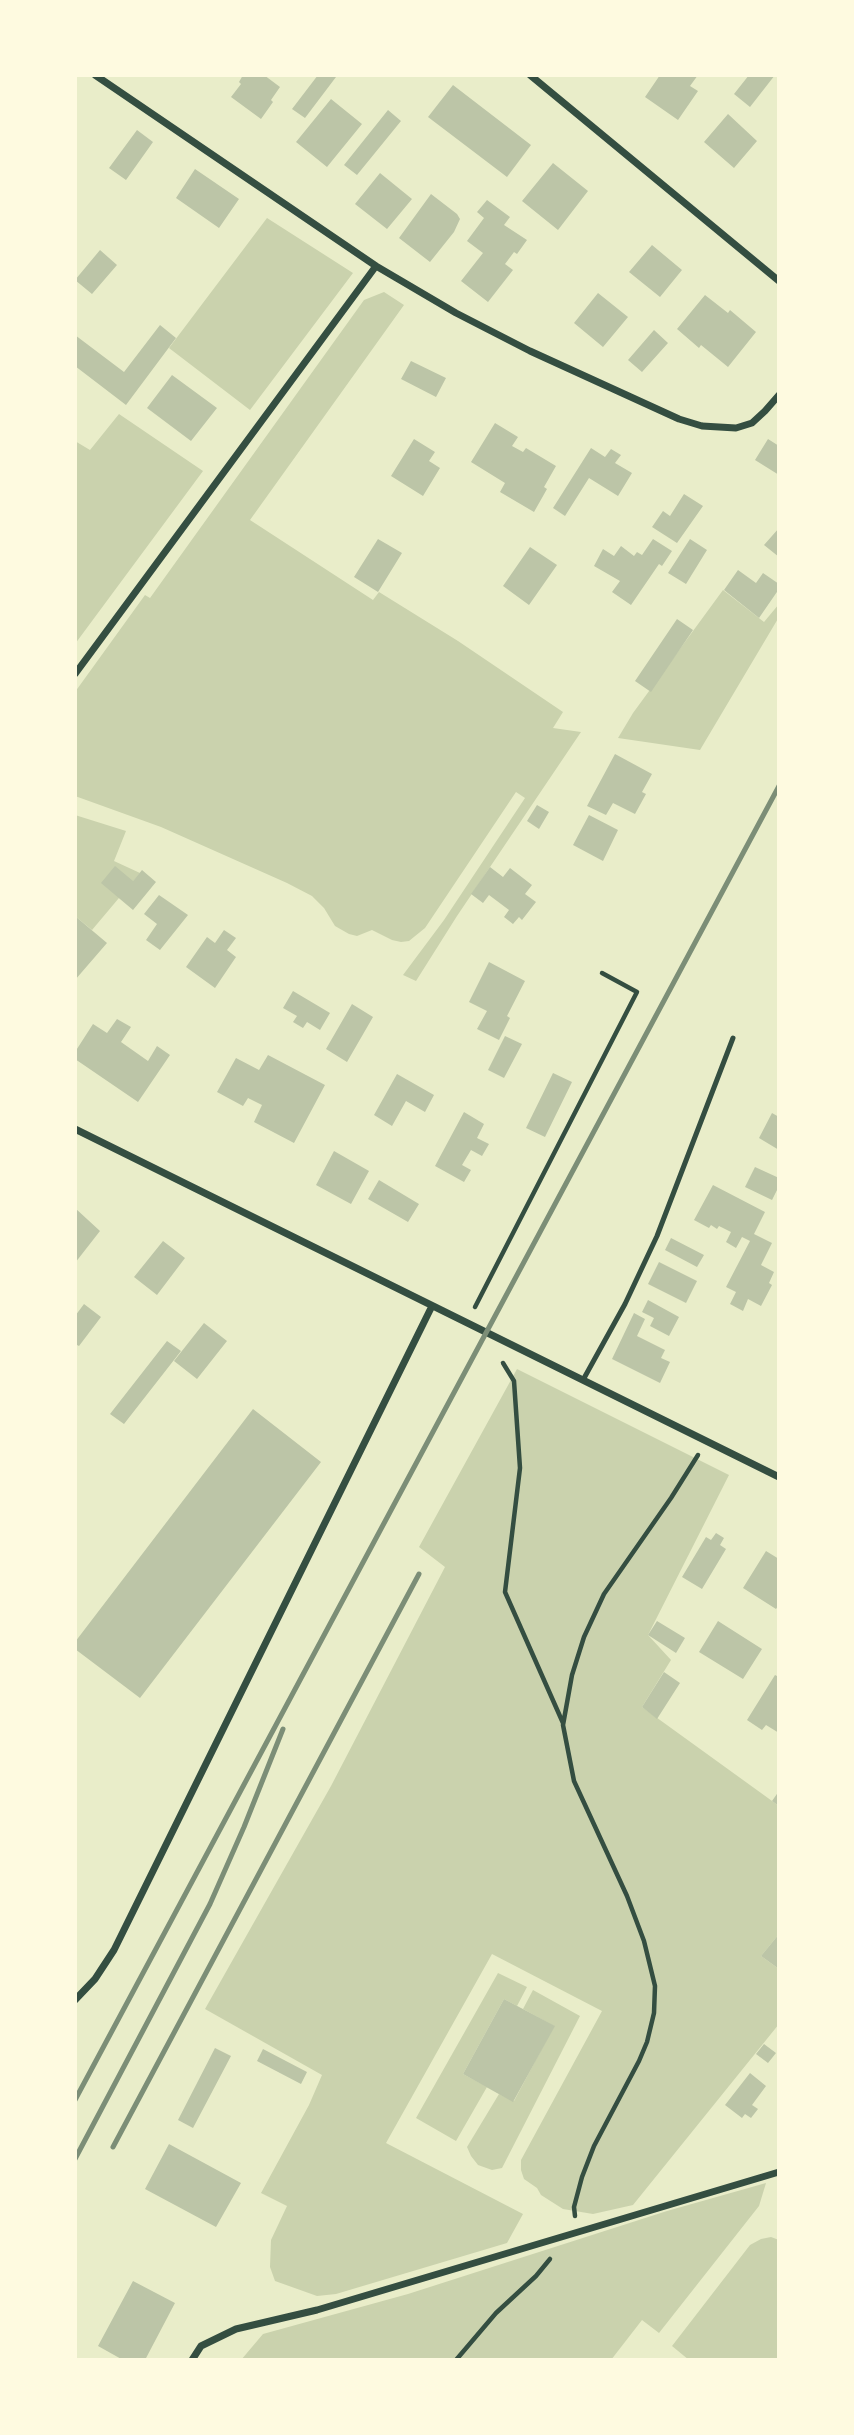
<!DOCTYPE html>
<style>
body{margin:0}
#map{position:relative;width:854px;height:2435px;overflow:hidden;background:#e9edc9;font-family:Signika,sans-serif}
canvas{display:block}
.frame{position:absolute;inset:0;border:77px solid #fefae0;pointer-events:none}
</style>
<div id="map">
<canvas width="854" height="2435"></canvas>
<div class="frame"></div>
</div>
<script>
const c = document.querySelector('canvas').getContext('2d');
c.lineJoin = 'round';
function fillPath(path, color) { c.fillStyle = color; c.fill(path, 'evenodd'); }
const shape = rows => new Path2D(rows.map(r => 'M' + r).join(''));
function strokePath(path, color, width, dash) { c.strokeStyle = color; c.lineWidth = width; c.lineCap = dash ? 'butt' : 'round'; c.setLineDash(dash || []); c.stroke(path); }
const green = shape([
 [267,218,353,273,250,410,169,348],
 [384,292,404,305,250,520,373,600,379,592,458,641,563,712,553,728,581,732,457,916,416,981,403,975,444,920,525,798,516,792,425,928,409,941,401,942,392,940,372,930,357,936,349,934,335,926,324,908,312,896,287,883,161,827,75,796,75,692,145,595,150,598,364,300],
 [119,414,203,471,75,644,75,441,90,450],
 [723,590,764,622,779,604,779,617,700,750,618,738,633,713],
 [75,815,126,831,114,861,140,873,92,930,75,916],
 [517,1369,729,1475,648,1635,671,1660,642,1707,779,1806,779,1934,761,1956,779,1969,779,2024,633,2205,593,2214,563,2209,541,2195,537,2188,524,2179,521,2170,521,2160,602,2011,492,1954,386,2143,523,2214,507,2243,336,2294,317,2296,275,2281,270,2267,271,2240,287,2206,261,2193,309,2105,322,2075,205,2009,331,1786,445,1567,419,1547],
 [498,1973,527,1987,517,2006,504,1999,463,2074,487,2087,456,2141,416,2118],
 [533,1990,580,2016,502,2168,492,2170,478,2165,471,2156,467,2147,499,2094,514,2101,554,2026,523,2009],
 [766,2183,759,2206,659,2333,642,2320,611,2360,241,2360,263,2334,408,2294,667,2211],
 [771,2237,779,2240,779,2360,689,2360,672,2346,750,2245,761,2239]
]);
const building = shape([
 [243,75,264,75,280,87,271,100,273,102,261,119,231,97,241,84,239,82],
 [318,75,336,77,305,118,292,109],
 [660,75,698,75,690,86,698,91,678,120,645,97],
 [749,75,775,75,750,107,734,94],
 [453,85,531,145,507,177,428,117],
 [331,99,362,124,327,167,296,142],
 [388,110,401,121,357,175,344,165],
 [728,114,757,141,734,168,704,142],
 [137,130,153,142,126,180,109,168],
 [553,163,588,191,558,230,522,201],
 [195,169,239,199,219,228,176,198],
 [380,173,412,199,387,229,355,204],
 [431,194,457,214,460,219,454,232,430,262,399,238],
 [487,200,510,217,504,225,527,240,517,254,514,252,505,264,513,270,488,302,461,281,483,253,467,241,484,218,477,212],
 [652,245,682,270,660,297,629,272],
 [100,250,117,265,92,294,75,280],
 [598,293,628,317,603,347,574,323],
 [705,295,728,313,730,310,756,332,728,367,701,345,699,348,677,329],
 [160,325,176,338,126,405,75,366,75,335,124,372],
 [654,330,668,343,642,372,628,360],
 [411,361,446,378,436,397,401,379],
 [172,375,217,408,191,441,147,408],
 [495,423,518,437,512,446,523,452,526,448,556,466,544,487,547,489,534,512,500,492,505,483,471,462],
 [414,439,435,452,429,461,440,468,423,496,391,476],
 [768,439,779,446,779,475,755,460],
 [591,448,605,457,611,449,621,455,615,463,632,473,618,496,589,478,565,516,553,508],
 [684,494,703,506,677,543,652,527,663,511,670,516],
 [779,528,779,557,764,545],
 [378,539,402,553,378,592,354,577],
 [653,539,672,551,662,566,659,564,631,605,612,592,620,581,594,566,603,549,614,556,621,546,634,556,637,552,642,555],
 [690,539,707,550,686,584,668,573],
 [530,547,557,565,529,605,503,586],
 [738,570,756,583,763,573,779,584,779,589,759,618,724,590],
 [677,619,693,630,651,692,635,681],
 [615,754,652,774,642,792,646,794,635,814,613,803,606,815,587,806],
 [537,805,549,812,539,829,527,821],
 [589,815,618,830,603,861,573,845],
 [115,866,133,881,142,870,156,882,133,910,101,883],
 [490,867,503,877,510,868,532,885,525,894,536,902,522,920,519,917,513,924,504,917,509,910,489,895,483,903,471,894],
 [159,895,188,915,160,950,146,940,157,924,144,914],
 [75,916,107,943,75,980],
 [224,930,236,938,227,950,236,957,215,988,186,967,207,937,215,943],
 [489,962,525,981,507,1016,510,1018,499,1040,477,1029,487,1011,469,1002],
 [293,991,330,1013,320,1030,307,1022,303,1028,293,1022,297,1016,283,1008],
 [352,1004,373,1017,347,1062,326,1049],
 [117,1019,131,1027,121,1042,148,1061,157,1046,170,1055,138,1102,75,1059,75,1052,93,1024,107,1033],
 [505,1036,522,1044,504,1078,488,1070],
 [268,1055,325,1085,294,1143,254,1122,262,1105,248,1098,243,1106,217,1092,236,1058,259,1070],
 [553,1073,572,1082,545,1137,526,1128],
 [397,1074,434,1095,425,1112,406,1101,392,1126,374,1115],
 [464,1112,484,1124,477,1138,489,1144,482,1156,471,1150,462,1165,471,1170,464,1182,435,1166],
 [772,1113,779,1117,779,1150,759,1138],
 [334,1151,369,1171,351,1204,316,1185],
 [755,1167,779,1178,779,1186,772,1200,745,1187],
 [379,1180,419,1204,408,1222,368,1199],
 [713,1185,765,1212,754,1234,772,1243,761,1265,774,1272,769,1283,772,1285,761,1306,748,1299,743,1311,730,1304,736,1292,726,1287,750,1241,742,1237,736,1248,726,1242,731,1232,719,1226,717,1229,711,1225,709,1228,694,1220],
 [75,1208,100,1231,75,1263],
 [671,1238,704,1255,697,1267,665,1250],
 [163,1241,185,1258,157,1295,134,1277],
 [659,1262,697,1281,686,1303,648,1284],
 [648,1300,679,1317,669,1336,650,1326,654,1318,642,1312],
 [84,1304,101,1317,79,1346,75,1344,75,1316],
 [634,1313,645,1319,637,1336,665,1350,661,1358,670,1362,660,1383,612,1359],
 [204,1323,227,1341,197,1379,174,1361],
 [167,1341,181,1351,124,1424,110,1414],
 [253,1409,321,1462,140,1698,75,1649,75,1642],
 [716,1533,724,1538,720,1545,726,1549,702,1589,682,1577,706,1537,711,1540],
 [766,1551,779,1559,779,1605,776,1609,743,1588],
 [657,1621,685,1638,676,1653,648,1635],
 [718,1621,762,1649,743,1679,699,1652],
 [664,1672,680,1683,657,1719,642,1707],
 [775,1675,779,1677,779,1733,766,1725,762,1730,747,1720],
 [779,1791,779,1806,772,1801],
 [779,1934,779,1969,761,1956],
 [504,1999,555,2026,513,2102,463,2074],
 [764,2044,776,2053,768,2063,756,2054],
 [215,2048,231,2056,193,2128,178,2120],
 [263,2049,307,2072,301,2084,257,2061],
 [750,2073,766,2086,752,2105,758,2109,751,2118,745,2114,742,2118,725,2105],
 [169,2144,241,2183,216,2227,145,2189],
 [133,2281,175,2303,145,2360,123,2360,98,2346]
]);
const path = shape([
 [475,1307,637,992,602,973],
 [503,1363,514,1381,520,1468,505,1592,563,1723],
 [575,2216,574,2207,582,2177,594,2146,639,2061,647,2042,654,2013,655,1986,644,1941,627,1896,574,1781,563,1725,572,1675,584,1637,604,1594,671,1498,698,1455],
 [456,2360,496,2313,536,2276,550,2259]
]);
const service = shape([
 [583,1380,625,1304,657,1236,733,1038]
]);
const minor = shape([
 [530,75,779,281],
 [376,266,456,313,530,351,679,419,702,426,736,428,752,423,765,411,779,395],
 [75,674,376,266,95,75],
 [75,1129,779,1477],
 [75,2000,95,1979,114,1950,432,1306],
 [192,2360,201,2346,236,2329,317,2310,779,2172]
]);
const rail = shape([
 [75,2100,779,786],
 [113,2147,419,1574],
 [75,2159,210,1904,244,1827,283,1729]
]);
fillPath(green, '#cad2ad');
fillPath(building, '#bcc5a7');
strokePath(path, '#344e41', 4.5);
strokePath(service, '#344e41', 5);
strokePath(minor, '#344e41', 7);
strokePath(rail, '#7c8e77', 5);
</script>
